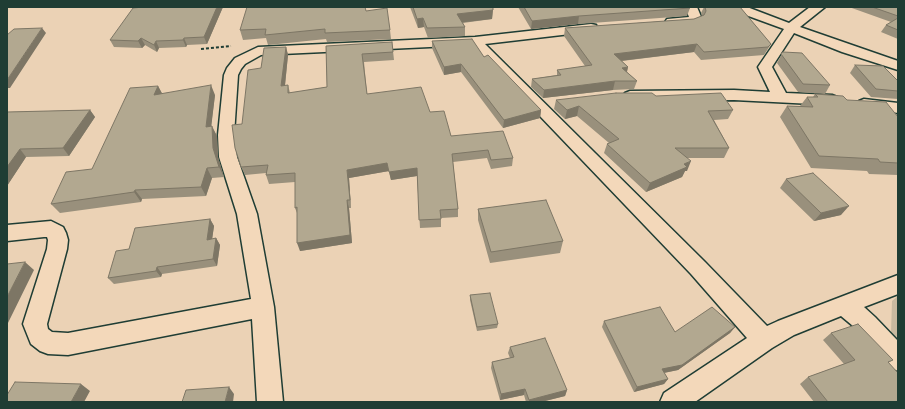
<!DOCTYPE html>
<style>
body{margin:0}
#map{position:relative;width:905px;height:409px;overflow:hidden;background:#ebd2b5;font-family:"Gochi Hand",sans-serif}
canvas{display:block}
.frame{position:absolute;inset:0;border:8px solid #1f3d34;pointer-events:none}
</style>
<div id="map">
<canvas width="905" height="409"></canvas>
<div class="frame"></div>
</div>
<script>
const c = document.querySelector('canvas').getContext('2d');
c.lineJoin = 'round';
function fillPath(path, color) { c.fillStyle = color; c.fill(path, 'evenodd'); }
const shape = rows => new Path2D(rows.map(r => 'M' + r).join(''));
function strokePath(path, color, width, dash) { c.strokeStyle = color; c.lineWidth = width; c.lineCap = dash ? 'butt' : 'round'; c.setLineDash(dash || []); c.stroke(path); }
const green = shape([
 [898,296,898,343,891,334,892,301]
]);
const path = shape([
 [201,49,231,46]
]);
const minor = shape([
 [685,7,697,7,702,19,700,22,691,25,667,25,665,22,667,19,689,17,685,7],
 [730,7,747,7,789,23,810,7,825,7,800,27,898,61,898,70,842,52,794,33,772,67,786,93,832,95,837,97,840,100,837,103,832,105,734,100,630,101,625,99,622,96,625,93,630,91,734,90,770,92,758,67,784,29,732,10,730,7],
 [591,24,596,25,597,28,596,31,485,44,705,262,767,326,778,321,898,275,898,294,864,307,875,317,898,341,898,371,889,367,859,331,841,316,794,335,772,348,695,402,660,402,664,393,747,338,691,274,472,45,261,55,245,64,241,69,238,75,234,135,237,157,257,214,274,307,283,402,257,402,252,319,68,355,48,354,40,351,31,344,23,324,47,249,48,240,47,237,44,237,7,241,7,225,51,221,63,227,66,233,68,240,67,249,47,324,48,329,52,332,68,333,251,299,237,214,219,157,218,135,224,75,227,68,235,58,258,47,475,37,591,24],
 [864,99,898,103,898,113,859,107,856,104,859,101,864,99]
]);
const wall = shape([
 [223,7,207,44,187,45,186,47,159,48,157,52,145,45,142,48,114,47,110,40],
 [410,7,493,7,492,19,463,23,465,27,465,36,428,38,424,27,418,28],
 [518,7,689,7,690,8,687,16,578,24,531,29],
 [704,7,740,7,771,44,764,55,701,60,694,52,622,61,628,67,627,72,637,81,634,89,613,90,543,98,531,87,532,79,557,75,557,70,585,66,564,36,565,28,694,19,702,16,701,13],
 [849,7,898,7,898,39,881,32,886,25,891,22],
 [366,11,390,30,391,39,327,42,326,39,268,45,266,38,243,40,240,30],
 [432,41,484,57,541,110,540,118,503,128,461,72,444,75,432,48],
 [392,42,394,60,364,62,367,94,430,112,451,136,513,158,512,166,491,169,487,158,453,162,458,209,458,217,441,218,441,227,420,228,417,176,391,180,389,171,349,178,351,208,349,208,352,243,300,251,297,213,295,208,295,182,269,184,266,175,266,173,245,175,241,167,242,124,261,68,286,47,288,55,285,86,288,85,290,93,327,87,326,46],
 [783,52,830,85,825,94,798,92,777,63],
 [855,65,898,81,898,99,871,97,850,73],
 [158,86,162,94,215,95,211,126,217,136,218,157,224,177,212,178,206,196,142,199,141,202,60,213,51,204,92,169],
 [815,94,847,100,898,117,898,175,869,174,867,171,811,168,780,117,787,106,800,106,807,97,813,97],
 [656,96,733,110,728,119,714,120,729,148,724,158,687,158,687,171,685,171,682,177,646,192,604,153,607,144,609,143,577,116,565,119,554,109,556,100],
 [90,110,95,117,69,156,26,157,7,186,7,112],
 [786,179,841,215,814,221,780,188],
 [478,209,563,241,560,253,490,263,478,220],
 [210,219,214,226,212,239,216,238,220,245,217,266,162,274,161,277,114,284,108,278,129,249],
 [470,295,498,324,497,328,477,331,470,300],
 [604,321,675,332,735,327,730,333,678,370,664,373,668,379,664,384,634,392,602,327],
 [831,333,893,360,888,363,898,402,814,402,800,384,808,377,844,364,823,340],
 [510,347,567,390,565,396,541,402,526,402,524,395,500,400,491,368,492,362,510,358,508,353]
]);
const shadedWall = shape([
 [217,7,223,7,207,44,204,37],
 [493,10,492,19,457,23,457,14],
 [579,16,578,24,531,29,532,21],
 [423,18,424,27,418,28,417,19],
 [42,28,46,33,10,88,7,88,7,80],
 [141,38,145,45,142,48,138,41],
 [184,38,187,45,186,47,183,40],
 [156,41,159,48,157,52,154,45],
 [697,44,694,52,611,62,614,54],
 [286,47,288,55,284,94,281,86],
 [461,64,461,72,444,75,444,67],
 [628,67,626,75,622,68],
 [615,81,613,90,543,98,544,90],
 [211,85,215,95,210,137,206,127],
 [158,86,163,95,154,95],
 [579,106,577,116,565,119,567,110],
 [90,110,95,117,69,156,63,148],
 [541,110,540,118,503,128,504,120],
 [212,126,217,136,218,157,224,177,219,167,213,148],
 [20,149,26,157,7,186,7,167],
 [691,161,687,171,685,171,682,177,646,192,650,183,684,164],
 [387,163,389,171,349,178,351,208,350,200,347,170],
 [207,168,212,178,206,196,201,187],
 [417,168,417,176,391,180,389,172],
 [135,190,142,199,141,202,134,192],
 [347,200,349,208,352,243,300,251,297,243],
 [849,206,841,215,814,221,821,213],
 [210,219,214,226,211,247,207,240],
 [216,238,220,245,217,266,213,259],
 [25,262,34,270,7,325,7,297],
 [157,267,162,274,161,277,156,271],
 [735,327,730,333,678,370,658,374,662,369],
 [668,379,664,384,634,392,637,387],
 [81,384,90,391,84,402,71,402],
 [229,387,234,394,233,402,225,402],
 [525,389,524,395,500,400,501,394],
 [567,390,565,396,541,402,529,402,529,400]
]);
const building = shape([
 [144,7,217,7,204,37,184,38,183,40,156,41,154,45,141,38,138,41,110,40,133,8,144,7],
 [247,7,365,7,366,11,387,8,390,30,325,33,325,29,265,35,266,29,240,30,247,7],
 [413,7,493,7,493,10,457,14,465,27,427,28,423,18,417,19,413,7],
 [524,7,689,7,690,8,579,16,532,21,524,7],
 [705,7,740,7,771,44,768,47,704,52,697,44,614,54,628,67,622,68,637,81,615,81,544,90,532,79,561,75,557,70,592,65,565,28,694,19,704,15,706,11,705,7],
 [872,7,898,7,898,16,872,7],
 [898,18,898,30,886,25,898,18],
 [42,28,7,80,7,35,14,29,42,28],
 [472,39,484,57,488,55,541,110,504,120,461,64,444,67,432,41,472,39],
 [392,42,393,52,362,54,367,94,421,87,430,112,444,111,451,136,503,131,513,158,491,160,488,150,452,154,458,209,440,210,441,219,419,220,417,168,389,172,387,163,347,170,350,200,347,200,350,235,297,243,297,207,295,208,295,173,266,175,268,165,241,167,235,148,232,125,242,124,248,70,261,68,264,48,286,47,281,86,288,85,288,93,327,87,326,46,392,42],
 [783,52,802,53,830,85,803,84,781,54,783,52],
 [855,65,883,66,898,81,898,91,876,89,855,65],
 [211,85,206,127,212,126,213,148,219,167,207,168,201,187,135,190,134,192,51,204,66,172,92,169,130,88,158,86,154,95,211,85],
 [616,93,652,93,656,96,721,93,733,110,708,111,729,148,675,148,691,161,684,164,687,167,650,183,607,144,619,139,579,106,567,110,556,100,616,93],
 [815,94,843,96,847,100,886,102,898,117,898,163,880,162,878,159,819,156,787,106,813,107,807,97,818,97,815,94],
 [90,110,63,148,20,149,7,167,7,112,90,110],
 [813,173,849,206,821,213,786,179,813,173],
 [546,200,563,241,491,252,478,209,546,200],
 [210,219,207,240,216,238,213,259,157,267,156,271,108,278,116,251,129,249,135,228,210,219],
 [25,262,7,297,7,264,25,262],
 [490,293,498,324,477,327,470,295,490,293],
 [660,307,675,332,712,307,735,327,682,365,662,369,668,379,637,387,604,321,660,307],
 [858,324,893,360,888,362,898,373,898,402,828,402,808,377,855,360,831,333,858,324],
 [545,338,567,390,529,400,525,389,501,394,492,362,514,357,510,347,545,338],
 [15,382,81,384,71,402,7,402,7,395,15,382],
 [229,387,225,402,182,402,186,390,229,387]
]);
fillPath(green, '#c9b99f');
strokePath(minor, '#1f3d34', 3);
strokePath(path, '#1f3d34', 2, [3, 2]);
fillPath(minor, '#f3d8ba');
fillPath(wall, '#99907c');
fillPath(shadedWall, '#7d7665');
fillPath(building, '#b2a890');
strokePath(building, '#7d7665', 1);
</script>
